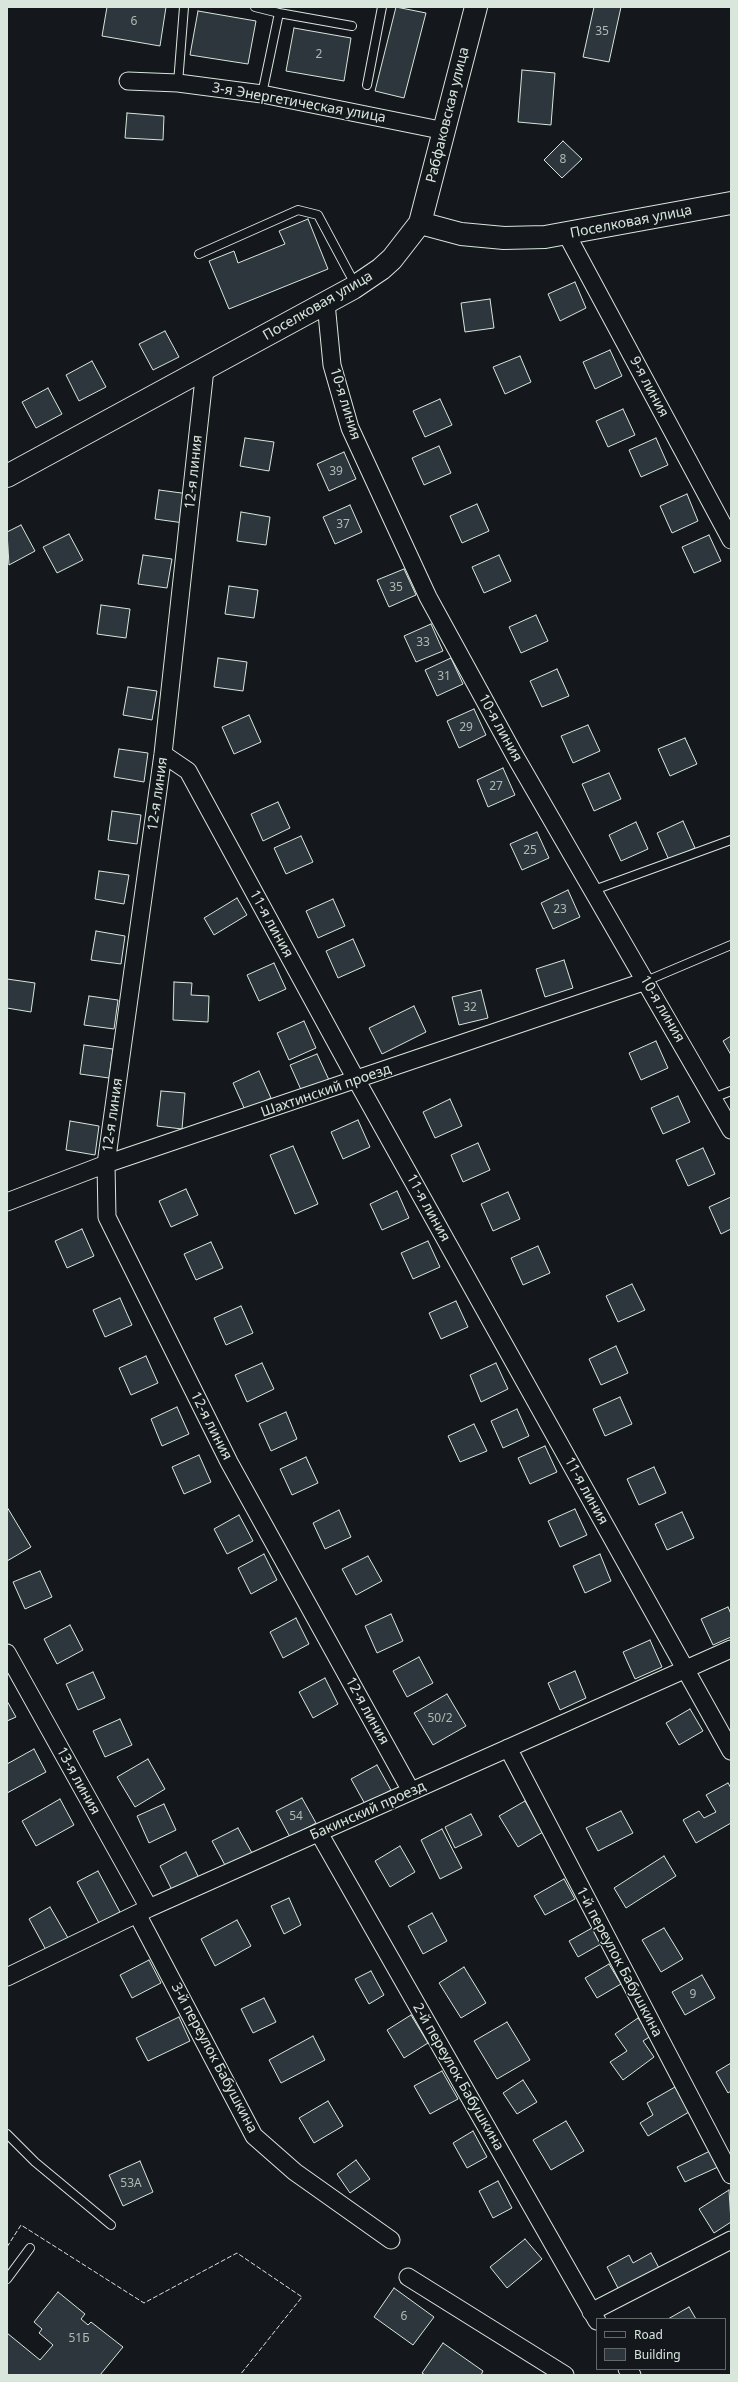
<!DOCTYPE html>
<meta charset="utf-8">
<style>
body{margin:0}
#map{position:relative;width:738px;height:2382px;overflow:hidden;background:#14181c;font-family:"Noto Sans",sans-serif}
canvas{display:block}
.frame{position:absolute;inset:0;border:8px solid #d8e6dc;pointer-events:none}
.legend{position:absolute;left:596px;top:2318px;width:130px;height:52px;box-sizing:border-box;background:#14181c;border:1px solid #626a69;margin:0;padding:5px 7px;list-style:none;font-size:12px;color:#d8e6dc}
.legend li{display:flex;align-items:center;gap:8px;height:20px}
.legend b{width:20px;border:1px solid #626a69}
</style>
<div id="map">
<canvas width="738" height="2382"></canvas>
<div class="frame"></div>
<ul class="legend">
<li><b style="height:5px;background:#14181c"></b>Road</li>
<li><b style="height:11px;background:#2c363c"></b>Building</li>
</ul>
</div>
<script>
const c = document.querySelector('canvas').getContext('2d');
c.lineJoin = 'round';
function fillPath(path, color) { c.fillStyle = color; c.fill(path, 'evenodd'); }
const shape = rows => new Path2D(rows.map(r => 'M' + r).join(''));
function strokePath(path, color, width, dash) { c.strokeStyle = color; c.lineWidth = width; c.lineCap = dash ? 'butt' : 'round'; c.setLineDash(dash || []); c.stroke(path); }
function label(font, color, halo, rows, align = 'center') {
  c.font = font + ' "Noto Sans",sans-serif'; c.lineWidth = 3; c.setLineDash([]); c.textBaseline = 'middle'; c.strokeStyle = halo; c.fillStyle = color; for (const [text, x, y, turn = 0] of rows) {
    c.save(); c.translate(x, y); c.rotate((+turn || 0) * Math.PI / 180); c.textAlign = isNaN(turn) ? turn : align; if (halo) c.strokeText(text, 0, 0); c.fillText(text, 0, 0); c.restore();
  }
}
const building = shape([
 [107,7,166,7,160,46,102,36,107,7],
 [396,7,426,13,404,98,375,91,396,7],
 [594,7,621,7,609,62,583,57,594,7],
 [198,11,256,21,248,64,190,55,198,11],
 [294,28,351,38,344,81,286,71,294,28],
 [522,70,555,73,551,125,518,122,522,70],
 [127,113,164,116,163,140,125,138,127,113],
 [563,141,582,159,562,178,544,160,563,141],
 [308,219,328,269,229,309,209,261,234,251,238,263,285,244,279,231,308,219],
 [575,282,586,308,560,321,548,294,575,282],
 [490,299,494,328,465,332,461,303,490,299],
 [165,331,179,357,153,370,139,344,165,331],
 [610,350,622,376,595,389,583,362,610,350],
 [520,356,531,382,505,394,493,367,520,356],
 [92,361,106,387,79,401,66,375,92,361],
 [48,388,62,414,36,428,22,402,48,388],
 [440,399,452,425,425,437,413,411,440,399],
 [623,409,635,435,608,447,596,421,623,409],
 [245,438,274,442,269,471,240,466,245,438],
 [656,438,668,465,641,477,629,450,656,438],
 [439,446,451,473,424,485,412,458,439,446],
 [344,452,356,479,329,491,317,464,344,452],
 [159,490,189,494,184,523,155,519,159,490],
 [687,494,698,521,672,533,660,506,687,494],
 [477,504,489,531,462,543,450,516,477,504],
 [350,505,362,532,335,544,323,517,350,505],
 [241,512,270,517,266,545,237,541,241,512],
 [21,525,35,551,9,565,7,532,21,525],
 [69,534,83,560,57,573,43,547,69,534],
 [709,535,721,561,694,573,682,547,709,535],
 [143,555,172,559,167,588,138,584,143,555],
 [499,555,511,581,484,593,472,567,499,555],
 [404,569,416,595,389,607,377,580,404,569],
 [229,586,258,590,254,618,225,614,229,586],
 [101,605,130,609,126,638,97,634,101,605],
 [536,615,548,641,521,653,509,627,536,615],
 [431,624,443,651,416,662,404,636,431,624],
 [218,658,247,662,243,691,214,687,218,658],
 [451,658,463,684,437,696,425,670,451,658],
 [557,669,569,696,542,707,530,681,557,669],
 [128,687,157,691,152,720,123,715,128,687],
 [474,709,486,735,459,748,447,721,474,709],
 [249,715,261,742,234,754,222,727,249,715],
 [588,725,600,751,573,763,561,736,588,725],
 [685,738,697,764,670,776,658,749,685,738],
 [119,749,148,753,144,782,114,777,119,749],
 [503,768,515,795,488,807,477,780,503,768],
 [609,773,621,799,594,811,582,784,609,773],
 [278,802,290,828,263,841,251,814,278,802],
 [112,811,141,815,137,844,108,840,112,811],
 [683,821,695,848,669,860,657,833,683,821],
 [636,822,648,849,621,861,609,835,636,822],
 [537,832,549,858,522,870,510,844,537,832],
 [301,836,313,862,286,874,274,848,301,836],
 [99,871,129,875,124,904,95,899,99,871],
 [568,890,580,917,553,929,541,903,568,890],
 [237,898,247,915,214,935,204,918,237,898],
 [333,899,345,926,318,938,306,911,333,899],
 [96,931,125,936,121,964,91,960,96,931],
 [353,939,365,966,338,978,326,951,353,939],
 [564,960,573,988,545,997,536,969,564,960],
 [274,963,286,989,259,1001,247,975,274,963],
 [7,979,35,983,31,1012,7,1008,7,979],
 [174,982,192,983,191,995,209,996,208,1022,173,1020,174,982],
 [481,990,488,1018,459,1025,452,997,481,990],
 [89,996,118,1000,114,1029,84,1025,89,996],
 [414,1006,426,1032,382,1054,369,1028,414,1006],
 [304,1021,316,1048,289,1060,277,1033,304,1021],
 [731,1036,731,1055,723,1041,731,1036],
 [656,1041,668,1068,641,1080,629,1053,656,1041],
 [84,1045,113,1049,109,1078,80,1074,84,1045],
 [317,1054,329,1080,302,1092,290,1065,317,1054],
 [259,1071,271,1098,245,1110,233,1083,259,1071],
 [161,1091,185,1093,182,1129,157,1126,161,1091],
 [678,1096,690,1122,663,1134,651,1108,678,1096],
 [450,1099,462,1126,435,1138,423,1112,450,1099],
 [358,1120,370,1147,343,1159,331,1132,358,1120],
 [70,1121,99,1126,95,1155,66,1150,70,1121],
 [478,1143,490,1170,463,1182,451,1155,478,1143],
 [293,1146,318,1204,295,1214,270,1155,293,1146],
 [703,1148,715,1174,688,1186,676,1160,703,1148],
 [186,1189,198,1215,171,1227,159,1201,186,1189],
 [397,1191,409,1218,382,1230,370,1204,397,1191],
 [508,1192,520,1219,493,1231,481,1204,508,1192],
 [731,1197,731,1229,721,1234,709,1207,731,1197],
 [82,1229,94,1256,67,1268,55,1241,82,1229],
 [428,1241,440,1267,413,1279,401,1253,428,1241],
 [211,1242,223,1268,196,1280,184,1254,211,1242],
 [538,1246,550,1273,523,1285,511,1258,538,1246],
 [632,1284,645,1310,618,1322,606,1296,632,1284],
 [120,1298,132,1325,105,1337,93,1310,120,1298],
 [456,1301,468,1327,441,1339,429,1313,456,1301],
 [241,1306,253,1333,226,1345,214,1318,241,1306],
 [616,1346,628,1373,601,1385,589,1359,616,1346],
 [146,1356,158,1383,131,1395,119,1368,146,1356],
 [262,1363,274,1389,247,1402,235,1375,262,1363],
 [496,1363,508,1389,481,1402,470,1375,496,1363],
 [620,1397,632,1424,605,1436,593,1409,620,1397],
 [177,1407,189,1434,162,1446,151,1419,177,1407],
 [517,1409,529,1436,503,1448,491,1421,517,1409],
 [286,1412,297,1439,271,1451,259,1424,286,1412],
 [474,1424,487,1451,460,1462,448,1436,474,1424],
 [545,1446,557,1472,530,1484,518,1458,545,1446],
 [199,1455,211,1482,184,1494,172,1467,199,1455],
 [306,1457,318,1483,292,1495,280,1469,306,1457],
 [654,1467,666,1493,639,1505,627,1479,654,1467],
 [7,1507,31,1547,7,1561,7,1507],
 [575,1509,587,1535,560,1547,548,1521,575,1509],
 [339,1510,351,1537,325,1549,313,1523,339,1510],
 [682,1512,694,1538,667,1550,655,1524,682,1512],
 [239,1515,253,1541,227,1554,214,1529,239,1515],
 [264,1554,277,1580,251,1594,238,1568,264,1554],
 [600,1554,611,1581,585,1593,573,1566,600,1554],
 [368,1556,382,1581,356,1595,342,1569,368,1556],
 [40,1571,52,1597,25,1609,13,1582,40,1571],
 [728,1607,731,1614,731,1637,713,1645,701,1619,728,1607],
 [391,1614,403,1641,377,1653,365,1626,391,1614],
 [296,1618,309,1644,283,1658,270,1632,296,1618],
 [70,1625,83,1650,57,1664,44,1639,70,1625],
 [650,1640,662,1667,635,1679,623,1652,650,1640],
 [419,1657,433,1683,407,1697,393,1671,419,1657],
 [575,1671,586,1698,560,1710,548,1683,575,1671],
 [93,1672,105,1698,78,1710,66,1684,93,1672],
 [325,1678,338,1704,313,1718,299,1692,325,1678],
 [447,1694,466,1726,433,1745,414,1713,447,1694],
 [7,1701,16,1717,7,1721,7,1701],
 [690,1709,703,1731,679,1745,666,1723,690,1709],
 [120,1719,132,1745,105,1757,93,1731,120,1719],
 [34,1749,46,1772,7,1793,7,1764,34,1749],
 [148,1759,165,1789,135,1807,117,1777,148,1759],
 [377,1765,391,1790,365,1804,351,1779,377,1765],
 [728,1783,731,1788,731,1823,696,1843,683,1820,699,1811,704,1818,716,1812,706,1795,728,1783],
 [302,1798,316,1823,290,1837,276,1811,302,1798],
 [60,1799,74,1825,36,1846,22,1821,60,1799],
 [525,1801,543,1832,518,1847,499,1816,525,1801],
 [164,1804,176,1830,149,1843,137,1816,164,1804],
 [621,1811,633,1833,598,1851,586,1828,621,1811],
 [471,1814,482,1835,455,1848,445,1827,471,1814],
 [238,1828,252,1853,226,1867,212,1841,238,1828],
 [442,1829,462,1868,440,1879,421,1840,442,1829],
 [400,1846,415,1872,390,1887,375,1861,400,1846],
 [186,1852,199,1878,173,1892,160,1866,186,1852],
 [664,1856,676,1876,626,1908,614,1888,664,1856],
 [98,1871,120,1912,99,1923,77,1882,98,1871],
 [564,1879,575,1899,545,1915,534,1896,564,1879],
 [289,1898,301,1925,284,1934,271,1906,289,1898],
 [50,1907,68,1938,46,1950,29,1919,50,1907],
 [432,1913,447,1941,423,1954,408,1926,432,1913],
 [237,1920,251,1946,215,1966,201,1939,237,1920],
 [592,1928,601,1944,578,1957,569,1941,592,1928],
 [664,1928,683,1959,661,1972,642,1940,664,1928],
 [149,1960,161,1983,132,1998,120,1975,149,1960],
 [609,1964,621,1984,597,1998,585,1978,609,1964],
 [464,1967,486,2003,461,2018,439,1983,464,1967],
 [371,1971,384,1995,369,2004,355,1979,371,1971],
 [702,1975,715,1998,685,2015,672,1992,702,1975],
 [264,1998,276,2022,253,2033,241,2009,264,1998],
 [411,2015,428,2043,404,2058,387,2030,411,2015],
 [179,2017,190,2041,148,2061,136,2038,179,2017],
 [638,2018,651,2036,643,2041,654,2057,623,2080,610,2062,627,2051,615,2034,638,2018],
 [507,2022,530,2060,497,2079,474,2041,507,2022],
 [313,2036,325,2060,281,2083,269,2060,313,2036],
 [731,2063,731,2091,728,2093,716,2072,731,2063],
 [442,2071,458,2099,430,2114,414,2086,442,2071],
 [523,2080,537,2102,517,2114,503,2093,523,2080],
 [675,2087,689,2112,648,2136,640,2123,653,2115,647,2103,675,2087],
 [328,2101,343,2126,314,2143,299,2118,328,2101],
 [566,2121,584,2151,551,2170,533,2140,566,2121],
 [473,2131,487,2157,467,2168,453,2143,473,2131],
 [710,2151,718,2167,685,2182,677,2167,710,2151],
 [356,2160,370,2179,350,2193,337,2174,356,2160],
 [140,2161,153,2192,123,2206,109,2175,140,2161],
 [498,2181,512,2208,493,2218,479,2191,498,2181],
 [729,2190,731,2222,714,2233,699,2209,729,2190],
 [525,2239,542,2259,507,2288,490,2267,525,2239],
 [651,2253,659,2268,619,2290,607,2267,629,2255,633,2263,651,2253],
 [394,2288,434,2317,413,2345,374,2317,394,2288],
 [58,2292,85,2314,81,2319,88,2325,91,2322,123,2347,100,2375,7,2375,7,2333,40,2360,53,2345,39,2333,42,2329,34,2322,58,2292],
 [689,2307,696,2319,668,2319,689,2307],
 [443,2343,483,2371,481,2375,425,2375,422,2373,443,2343]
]);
const lane = shape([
 [255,7,279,13],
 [178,83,184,7],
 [367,85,382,7],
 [262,94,279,13,352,26],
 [199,254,298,210,318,215,356,286],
 [594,890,731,840],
 [646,981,731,945],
 [713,1098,731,1091],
 [7,2134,35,2162,111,2225],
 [7,2279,30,2248]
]);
const street = shape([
 [128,81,178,83,262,94,445,131],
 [567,235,731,540],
 [326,303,332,365,350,428,428,597,515,756,731,1130],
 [205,369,163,754,106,1164,107,1217,229,1462,411,1791],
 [163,754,188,771,357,1081,731,1751],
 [7,1202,106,1164,646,981],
 [7,1653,149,1908],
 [508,1748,731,2175],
 [319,1833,597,2321],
 [137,1914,254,2136,295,2172,391,2240],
 [7,1977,149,1908,731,1649],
 [408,2277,565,2375],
 [591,2312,731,2240],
 [627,2369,632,2375]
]);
const secondary = shape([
 [420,223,461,234,504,238,545,237,731,203],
 [7,476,353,288,381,269,392,259,420,223,476,7]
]);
const fence = shape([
 [7,2247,21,2225,144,2303,237,2253,302,2297,240,2375]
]);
const numberNames = [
 ["6",134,22],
 ["35",602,32],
 ["2",319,55],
 ["8",563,160],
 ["39",336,472],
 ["37",343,525],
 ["35",396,588],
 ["33",423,643],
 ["31",444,677],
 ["29",466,728],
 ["27",496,787],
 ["25",530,851],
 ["23",560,910],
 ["32",470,1008],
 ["50/2",440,1719],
 ["54",296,1817],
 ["9",693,1995],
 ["53А",131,2184],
 ["6",404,2317],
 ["51Б",79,2339]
];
const streetNames = [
 ["3-я Энергетическая улица",299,103,10],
 ["Рабфаковская улица",448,115,-76],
 ["Поселковая улица",631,222,-11],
 ["Поселковая улица",318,306,-30],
 ["9-я линия",649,387,62],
 ["10-я линия",345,404,73],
 ["12-я линия",194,472,-84],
 ["10-я линия",500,728,61],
 ["12-я линия",158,794,-82],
 ["11-я линия",271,924,61],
 ["10-я линия",662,1009,60],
 ["Шахтинский проезд",326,1091,-19],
 ["12-я линия",113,1115,-82],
 ["11-я линия",428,1208,61],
 ["12-я линия",211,1426,63],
 ["11-я линия",586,1491,61],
 ["12-я линия",367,1711,61],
 ["13-я линия",78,1781,61],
 ["Бакинский проезд",368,1811,-24],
 ["1-й переулок Бабушкина",619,1962,62],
 ["3-й переулок Бабушкина",214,2058,62],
 ["2-й переулок Бабушкина",458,2077,60]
];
fillPath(building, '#2c363c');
strokePath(building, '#d8e6dc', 1);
strokePath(lane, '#d8e6dc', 10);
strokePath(street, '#d8e6dc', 19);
strokePath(secondary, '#d8e6dc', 24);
strokePath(lane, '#14181c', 8);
strokePath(street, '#14181c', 17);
strokePath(secondary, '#14181c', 22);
strokePath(fence, '#d8e6dc', 1, [5, 2]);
label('12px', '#adbab4', null, numberNames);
label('14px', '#d8e6dc', '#14181c', streetNames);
</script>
